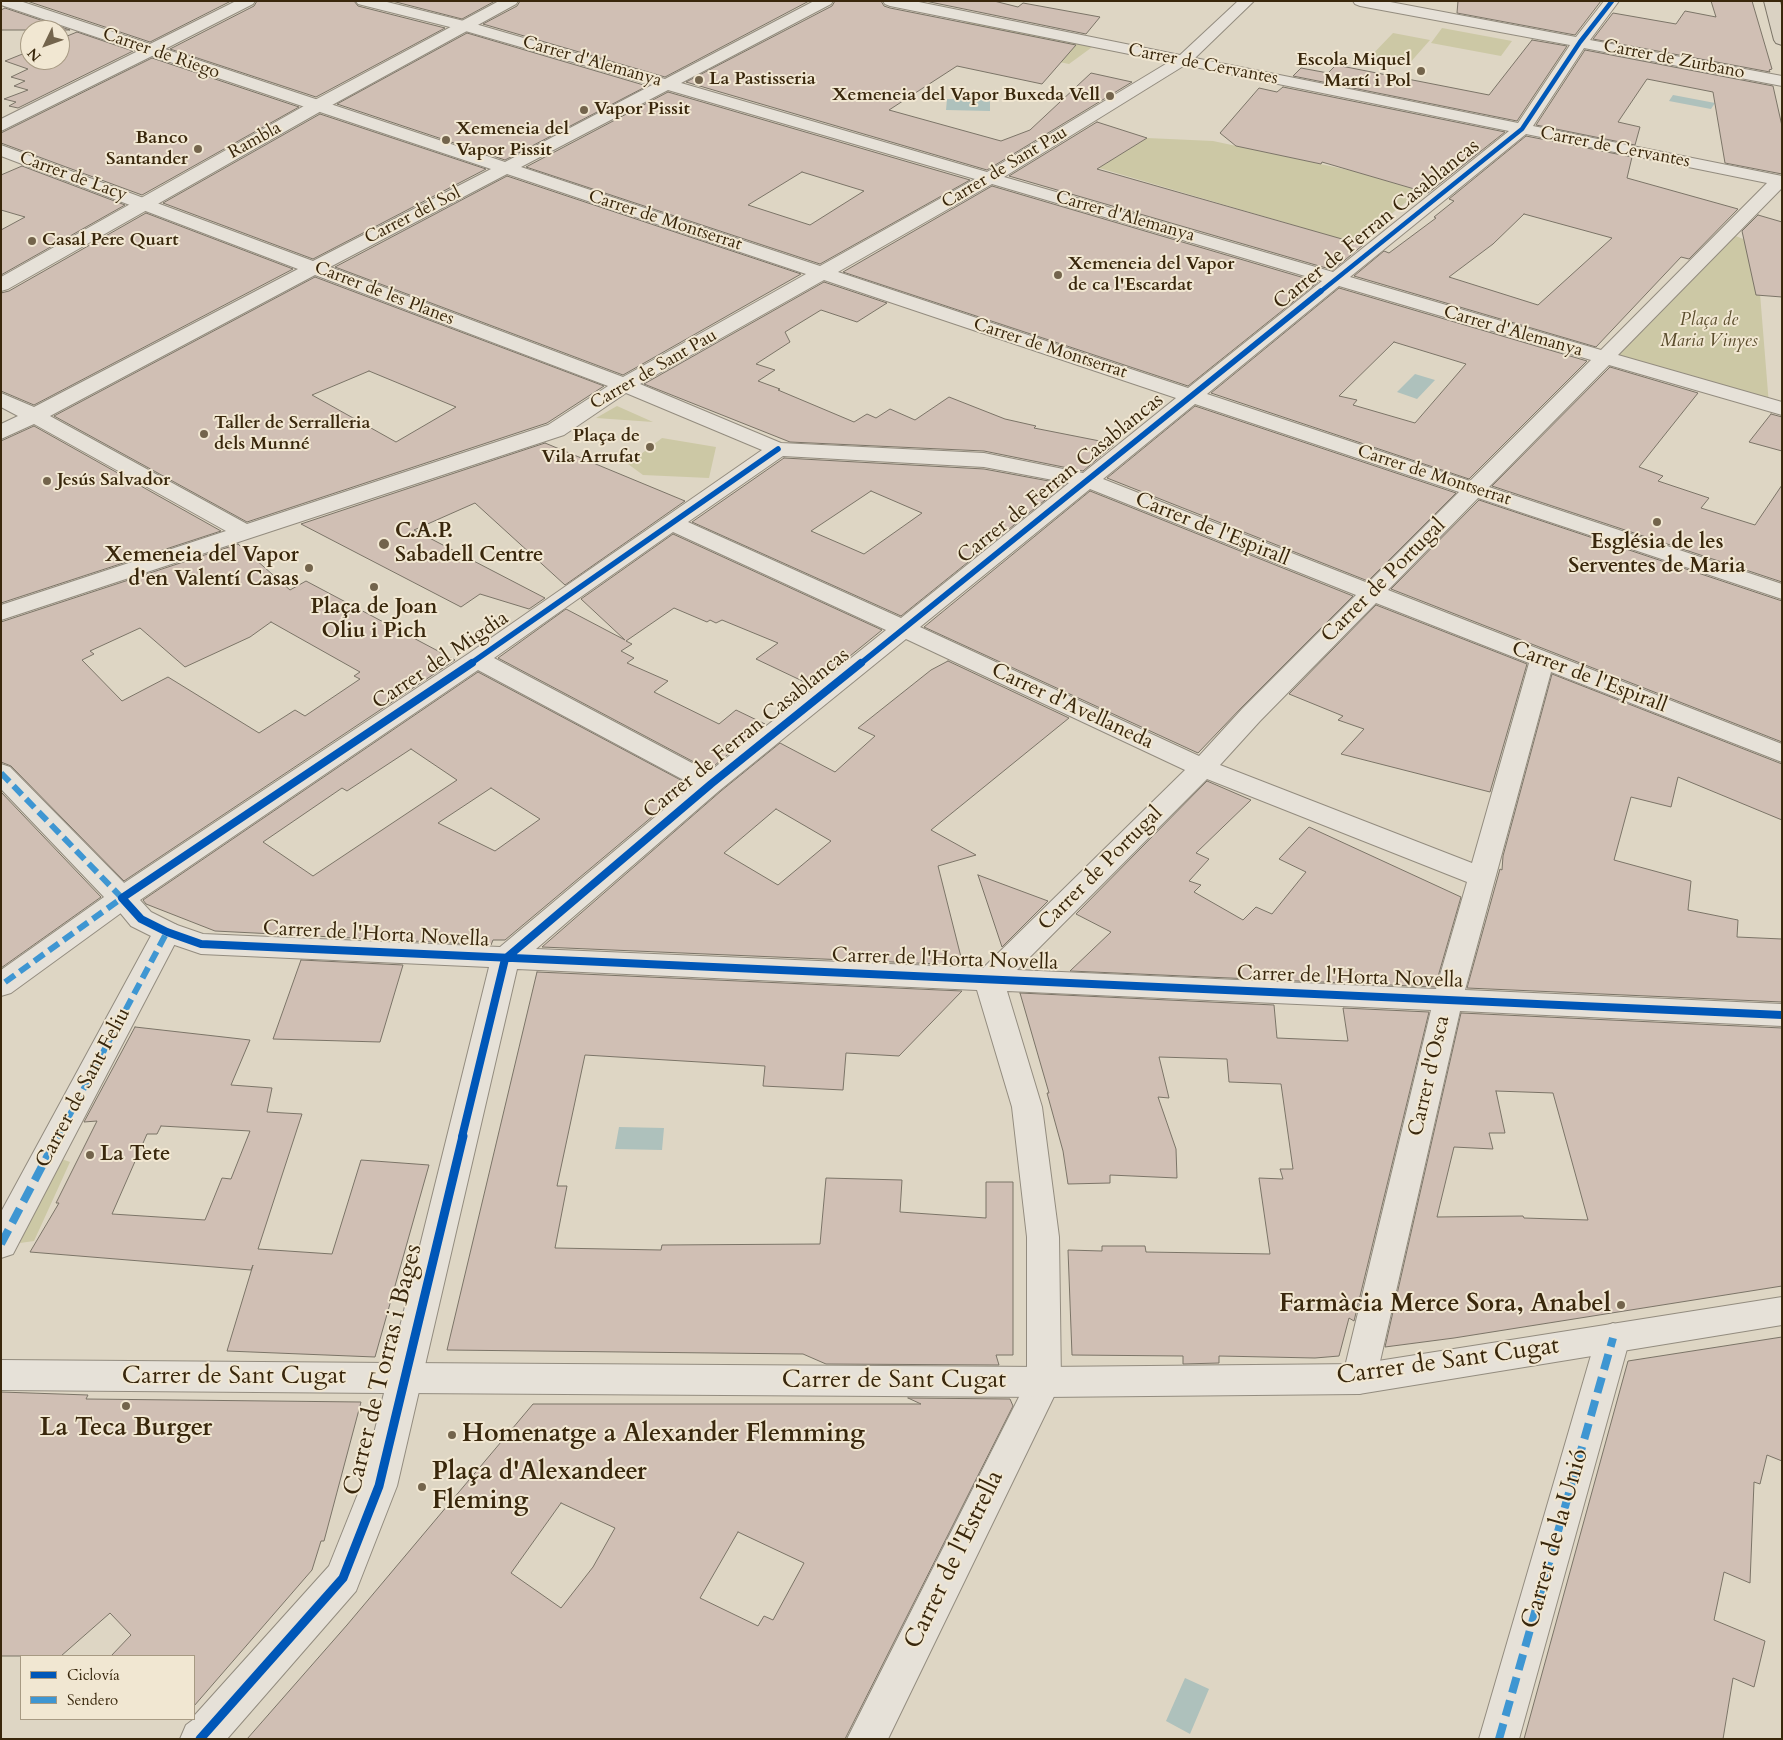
<!DOCTYPE html>
<meta charset="utf-8">
<style>
body{margin:0}
#map{position:relative;width:1783px;height:1740px;overflow:hidden;background:#ded6c4;font-family:Cardo,serif}
canvas{display:block}
.frame{position:absolute;inset:0;border:2px solid #39270c;pointer-events:none}
.legend{position:absolute;left:20px;top:1655px;width:175px;height:65px;box-sizing:border-box;background:#f1e7d2;border:1px solid #a79a83;margin:0;padding:6px 9px;list-style:none;font-size:15px;color:#39270c}
.legend li{display:flex;align-items:center;gap:10px;height:25px}
.legend b{width:25px;border:1px solid #a79a83}
.north{position:absolute;left:20px;top:20px;width:50px;height:50px;box-sizing:border-box;background:#f1e7d2;border:1px solid #a79a83;border-radius:50%;rotate:228deg;font-size:14px;font-weight:700;line-height:20px;text-align:center;color:#39270c}
.north::after{content:'';display:block;margin:auto;width:18px;height:22px;background:#73644c;clip-path:polygon(50% 0,100% 100%,50% 72%,0 100%)}
</style>
<div id="map">
<canvas width="1783" height="1740"></canvas>
<div class="frame"></div>
<ul class="legend">
<li><b style="height:6px;background:#0057b8"></b>Ciclovía</li>
<li><b style="height:6px;background:#3e96d2"></b>Sendero</li>
</ul>
<div class="north">N</div>
</div>
<script>
const c = document.querySelector('canvas').getContext('2d');
c.lineJoin = 'round';
function fillPath(path, color) { c.fillStyle = color; c.fill(path, 'evenodd'); }
const shape = rows => new Path2D(rows.map(r => 'M' + r).join(''));
function strokePath(path, color, width, dash) { c.strokeStyle = color; c.lineWidth = width; c.lineCap = dash ? 'butt' : 'round'; c.setLineDash(dash || []); c.stroke(path); }
function label(font, color, halo, rows, align = 'center') {
  c.font = font + ' Cardo,serif'; c.lineWidth = 4; c.setLineDash([]); c.textBaseline = 'middle'; c.strokeStyle = halo; c.fillStyle = color; for (const [text, x, y, turn = 0] of rows) {
    c.save(); c.translate(x, y); c.rotate((+turn || 0) * Math.PI / 180); c.textAlign = isNaN(turn) ? turn : align; if (halo) c.strokeText(text, 0, 0); c.fillText(text, 0, 0); c.restore();
  }
}
const green = shape([
 [971,19,1095,45,1069,64,943,38],
 [1442,28,1512,41,1501,56,1431,43],
 [1393,33,1430,40,1408,65,1370,57],
 [1147,138,1213,141,1353,171,1420,191,1355,243,1099,168],
 [1728,233,1756,244,1769,405,1609,360],
 [617,406,653,422,596,418],
 [662,438,716,447,709,478,643,475,628,464],
 [56,1157,70,1162,34,1241,20,1243,34,1203]
]);
const water = shape([
 [1673,95,1715,103,1711,109,1669,101],
 [947,99,990,100,990,111,946,110],
 [1415,374,1435,380,1417,399,1397,392],
 [619,1127,664,1128,662,1150,615,1149],
 [1185,1678,1209,1689,1190,1734,1166,1721]
]);
const building = shape([
 [27,1,231,1,150,42,27,1],
 [257,1,354,1,358,6,445,28,316,97,170,49,254,6,257,1],
 [392,1,495,1,462,19,392,1],
 [520,1,809,1,665,77,483,24,517,6,520,1],
 [835,1,881,1,884,6,890,8,1076,45,1042,84,957,66,889,110,1001,141,1030,130,1091,73,1132,82,987,170,686,82,832,6,835,1],
 [925,1,994,1,1018,7,1023,3,1100,17,1086,34,925,1],
 [1458,1,1601,1,1575,35,1457,13,1458,1],
 [1711,1,1752,1,1772,69,1769,70,1770,72,1593,39,1613,13,1676,24,1685,11,1716,17,1711,1],
 [5,8,70,30,1,30,1,10,5,8],
 [77,32,133,51,18,108,9,106,16,102,4,99,28,90,14,86,25,81,11,77,28,69,5,61,30,51,30,60,60,60,60,39,77,32],
 [467,33,647,86,505,160,337,104,467,33],
 [1532,40,1567,46,1517,121,1293,76,1301,68,1328,73,1336,65,1489,95,1532,40],
 [1585,50,1773,86,1782,126,1782,174,1725,163,1713,92,1647,79,1618,122,1640,127,1635,145,1536,125,1585,50],
 [152,58,299,107,142,195,1,143,1,133,152,58],
 [1283,87,1505,132,1428,193,1322,162,1321,164,1236,146,1220,133,1259,88,1277,92,1283,87],
 [668,92,970,180,820,264,526,167,668,92],
 [802,172,864,191,810,225,748,205,802,172],
 [320,114,486,169,313,259,163,203,320,114],
 [1097,122,1147,138,1097,169,1363,245,1333,270,1009,176,1097,122],
 [1526,136,1632,157,1627,178,1738,209,1689,259,1681,257,1596,347,1354,276,1384,251,1389,253,1436,218,1434,217,1454,201,1449,199,1526,136],
 [1524,214,1612,238,1538,305,1449,277,1493,244,1524,214],
 [22,166,125,205,1,275,1,230,25,217,1,210,1,175,22,166],
 [507,176,801,274,623,375,335,267,507,176],
 [992,186,1318,282,1188,386,843,272,992,186],
 [146,213,293,269,34,405,1,391,1,293,9,291,146,213],
 [1758,215,1782,222,1782,297,1756,295,1742,231,1758,215],
 [315,277,604,386,547,423,247,522,54,416,315,277],
 [369,371,456,407,396,442,312,395,369,371],
 [824,282,887,303,857,322,821,310,785,332,790,342,756,364,775,370,758,381,780,389,778,390,854,422,867,414,876,418,890,409,915,420,949,397,1005,419,1036,426,1034,428,1115,444,1083,471,984,451,790,442,644,384,824,282],
 [1339,288,1587,361,1469,479,1211,393,1339,288],
 [1394,342,1466,364,1415,423,1353,405,1357,400,1339,396,1394,342],
 [1610,367,1698,393,1639,467,1663,476,1658,481,1709,498,1701,508,1755,525,1782,485,1782,582,1492,486,1610,367],
 [1195,406,1456,493,1368,581,1107,478,1195,406],
 [1771,414,1782,417,1782,451,1749,442,1771,414],
 [34,426,221,531,1,603,1,441,34,426],
 [545,443,685,501,565,585,475,503,414,530,545,598,529,609,480,594,461,607,301,524,545,443],
 [784,458,984,469,1065,484,901,616,692,522,784,458],
 [871,491,922,513,864,554,811,531,871,491],
 [1090,491,1353,596,1241,708,1198,753,924,627,1090,491],
 [1479,500,1782,601,1782,742,1391,589,1479,500],
 [673,534,882,630,813,686,756,659,778,643,722,620,716,623,710,620,707,622,674,608,626,641,632,644,621,651,634,658,627,663,668,681,654,692,719,724,736,710,765,724,709,770,498,658,566,609,625,640,581,599,673,534],
 [238,544,290,590,306,581,455,660,124,881,11,766,1,762,1,622,238,544],
 [271,622,360,672,354,676,360,679,305,716,295,710,259,733,168,677,122,701,82,660,94,654,90,651,140,628,185,667,250,637,271,622],
 [1376,605,1527,664,1490,792,1341,754,1364,729,1338,720,1343,716,1289,694,1376,605],
 [948,661,1069,718,931,830,976,855,938,866,963,965,542,947,721,791,780,743,835,772,875,736,858,728,931,670,948,661],
 [776,809,831,841,778,885,724,853,776,809],
 [478,672,690,785,505,940,493,940,491,945,215,931,146,904,143,900,478,672],
 [411,749,457,780,313,876,263,842,342,788,347,791,411,749],
 [491,788,540,819,495,851,438,823,491,788],
 [1552,674,1782,764,1782,820,1678,777,1671,807,1631,797,1614,860,1691,881,1688,910,1738,920,1737,937,1782,939,1782,1002,1467,988,1500,869,1502,870,1503,856,1552,674],
 [1207,781,1251,800,1196,853,1209,859,1189,881,1201,885,1194,892,1243,920,1256,907,1272,914,1306,872,1279,859,1309,827,1461,897,1435,987,1070,971,1111,932,1076,914,1207,781],
 [1,792,101,897,1,968,1,792],
 [978,875,1048,901,1002,947,978,875],
 [301,960,403,965,380,1042,273,1039,301,960],
 [537,972,962,991,899,1056,846,1053,843,1090,763,1086,765,1066,585,1055,557,1186,567,1186,555,1248,661,1250,662,1245,820,1244,826,1178,902,1180,900,1212,986,1218,986,1182,1013,1182,1013,1355,996,1355,999,1365,826,1364,803,1354,447,1350,537,972],
 [1020,993,1274,1005,1277,1038,1348,1041,1343,1008,1429,1012,1354,1321,1349,1318,1339,1356,1315,1358,1219,1356,1219,1363,1183,1364,1183,1356,1072,1355,1068,1250,1102,1251,1102,1246,1145,1246,1146,1252,1270,1254,1259,1178,1283,1179,1280,1169,1293,1169,1281,1084,1229,1082,1227,1059,1159,1057,1169,1098,1158,1097,1176,1149,1177,1178,1110,1175,1110,1183,1068,1184,1063,1151,1047,1093,1049,1093,1020,993],
 [1461,1013,1782,1028,1782,1286,1454,1338,1385,1347,1461,1013],
 [1496,1091,1553,1093,1588,1220,1524,1218,1523,1216,1437,1217,1454,1147,1493,1149,1489,1133,1505,1133,1496,1091],
 [135,1027,250,1040,231,1085,272,1088,267,1112,302,1114,258,1249,332,1254,361,1160,429,1165,375,1357,227,1351,253,1265,251,1270,30,1252,59,1203,56,1203,97,1121,84,1122,135,1027],
 [161,1126,250,1131,231,1179,222,1178,205,1220,112,1214,147,1134,157,1134,161,1126],
 [1782,1337,1782,1461,1767,1455,1760,1484,1754,1482,1750,1583,1724,1572,1714,1620,1765,1641,1754,1687,1733,1678,1723,1739,1524,1739,1628,1361,1782,1337],
 [1,1392,88,1395,86,1399,361,1402,324,1541,321,1541,312,1570,194,1706,194,1656,111,1656,131,1635,110,1613,61,1656,1,1656,1,1392],
 [908,1398,1010,1399,1013,1406,845,1739,247,1739,347,1625,533,1404,921,1404,908,1398],
 [561,1503,615,1528,593,1567,561,1608,511,1573,561,1503],
 [738,1532,804,1563,773,1620,764,1616,758,1626,700,1598,738,1532]
]);
const pedestrian = shape([
 [1,764,10,767,132,891,136,898,132,905,11,993,1,996,1,970,104,897,1,789,1,764],
 [167,922,177,925,181,932,13,1254,1,1258,1,1212,153,932,157,925,167,922]
]);
const minor = shape([
 [1,1,20,1,150,44,236,1,255,1,253,4,165,49,505,162,652,85,462,30,358,4,356,1,383,1,472,23,665,79,814,1,833,1,831,4,681,83,987,172,1169,62,890,6,885,4,883,1,914,1,1180,55,1238,1,1254,1,1195,58,1518,123,1570,45,1360,6,1355,4,1353,1,1385,1,1576,37,1604,1,1619,1,1590,40,1782,76,1782,86,1584,48,1533,126,1782,176,1782,188,1618,355,1782,402,1782,415,1609,365,1489,487,1782,584,1782,599,1478,498,1388,590,1782,744,1782,762,1551,672,1465,990,1782,1004,1782,1026,1460,1011,1376,1379,1371,1390,1359,1394,1347,1390,1342,1379,1431,1010,1007,991,1042,1107,1059,1237,1061,1382,888,1739,847,1739,1027,1381,1027,1237,1012,1107,977,990,517,969,397,1486,356,1591,227,1739,180,1739,186,1725,194,1719,194,1716,329,1566,361,1486,384,1393,1,1390,1,1360,391,1363,489,967,201,954,157,939,131,926,108,898,112,891,468,654,762,450,626,393,564,435,1,620,1,605,226,531,34,424,1,439,1,424,18,416,1,407,1,393,34,407,298,269,1,156,1,145,313,261,491,169,152,56,1,131,1,119,138,51,1,5,1,1],
 [1185,65,1509,131,1333,272,1004,177,1185,65],
 [668,90,975,179,820,266,521,167,668,90],
 [1526,134,1767,183,1601,350,1350,277,1526,134],
 [507,174,806,274,623,377,330,267,507,174],
 [992,184,1322,281,1188,388,838,272,992,184],
 [315,275,608,386,548,425,247,524,50,416,315,275],
 [824,280,1176,398,1083,473,984,453,781,443,640,384,824,280],
 [1339,286,1591,360,1470,481,1207,394,1339,286],
 [1195,404,1459,492,1368,583,1103,479,1195,404],
 [783,456,984,467,1069,483,901,618,688,522,783,456],
 [1090,489,1356,595,1242,709,1199,756,920,627,1090,489],
 [673,532,886,630,709,772,494,658,673,532],
 [1376,603,1529,663,1472,863,1220,765,1260,721,1376,603],
 [906,639,1185,770,983,968,536,949,720,790,906,639],
 [478,670,693,785,500,947,203,934,177,925,151,912,140,900,478,670],
 [1207,779,1467,882,1436,989,1017,970,1207,779],
 [1613,1323,1625,1328,1630,1338,1519,1739,1479,1739,1596,1338,1601,1328,1613,1323]
]);
const tertiary = shape([
 [499,1,518,1,516,4,323,110,8,289,1,291,1,277,311,102,499,1],
 [1782,1297,1782,1325,1359,1394,1044,1397,404,1393,392,1389,387,1378,392,1367,404,1363,1044,1367,1359,1364,1782,1297]
]);
const primary = shape([
 [1764,1,1780,1,1782,9,1782,45,1776,43,1774,40,1764,1]
]);
const quietFar1 = shape([
 [1,773,122,898,1,985],
 [58,1137,167,932]
]);
const quiet = shape([
 [1,1244,58,1136],
 [1499,1739,1613,1338]
]);
const cyclewayFar3 = shape([
 [1320,292,1522,129,1580,42,1612,1]
]);
const cyclewayFar2 = shape([
 [470,664,778,449],
 [860,664,1321,291]
]);
const cyclewayFar1 = shape([
 [472,663,122,898,141,919,167,932,201,944,1782,1015],
 [462,1137,505,959,711,784,861,663]
]);
const cycleway = shape([
 [200,1739,343,1578,379,1486,463,1136]
]);
const markers = [
 [1421,71,5,"#73644c"],
 [699,80,5,"#73644c"],
 [1110,96,5,"#73644c"],
 [584,110,5,"#73644c"],
 [446,140,5,"#73644c"],
 [198,149,5,"#73644c"],
 [32,241,5,"#73644c"],
 [1058,275,5,"#73644c"],
 [204,434,5,"#73644c"],
 [650,447,5,"#73644c"],
 [47,481,5,"#73644c"],
 [1657,522,5,"#73644c"],
 [384,544,6,"#73644c"],
 [309,568,5,"#73644c"],
 [374,587,5,"#73644c"],
 [90,1155,5,"#73644c"],
 [1621,1305,5,"#73644c"],
 [126,1406,5,"#73644c"],
 [452,1435,5,"#73644c"],
 [422,1487,5,"#73644c"]
];
const farStreetnames = [
 ["Carrer de Riego",161,54,19],
 ["Carrer de Zurbano",1674,60,11],
 ["Carrer d'Alemanya",592,62,16],
 ["Carrer de Cervantes",1203,65,11],
 ["Rambla",255,141,-29],
 ["Carrer de Cervantes",1615,148,11],
 ["Carrer de Sant Pau",1005,168,-31],
 ["Carrer de Lacy",73,177,20],
 ["Carrer del Sol",413,216,-27],
 ["Carrer d'Alemanya",1125,217,16],
 ["Carrer de Montserrat",665,221,18],
 ["Carrer de les Planes",384,294,21],
 ["Carrer d'Alemanya",1513,332,16],
 ["Carrer de Montserrat",1050,349,18],
 ["Carrer de Sant Pau",654,370,-30],
 ["Carrer de Montserrat",1434,476,18]
];
const farPoinames = [
 ["Escola Miquel",1411,61,"right"],
 ["Martí i Pol",1411,82,"right"],
 ["La Pastisseria",709,80],
 ["Xemeneia del Vapor Buxeda Vell",1100,96,"right"],
 ["Vapor Pissit",594,110],
 ["Xemeneia del",456,130],
 ["Vapor Pissit",456,151],
 ["Banco",188,139,"right"],
 ["Santander",188,160,"right"],
 ["Casal Pere Quart",42,241],
 ["Xemeneia del Vapor",1068,265],
 ["de ca l'Escardat",1068,286],
 ["Taller de Serralleria",214,424],
 ["dels Munné",214,445],
 ["Plaça de",640,437,"right"],
 ["Vila Arrufat",640,458,"right"],
 ["Jesús Salvador",57,481]
];
const farParknames = [
 ["Plaça de",1709,321],
 ["Maria Vinyes",1709,342]
];
const streetNames = [
 ["Carrer de Ferran Casablancas",1377,225,-39],
 ["Carrer de Ferran Casablancas",1061,479,-39],
 ["Carrer de l'Espirall",1212,530,22],
 ["Carrer de Portugal",1384,581,-45],
 ["Carrer del Migdia",441,661,-34],
 ["Carrer de l'Espirall",1589,678,21],
 ["Carrer d'Avellaneda",1072,707,25],
 ["Carrer de Ferran Casablancas",747,734,-39],
 ["Carrer de Portugal",1101,869,-45],
 ["Carrer de l'Horta Novella",376,935,3],
 ["Carrer de l'Horta Novella",945,960,2],
 ["Carrer de l'Horta Novella",1350,978,2],
 ["Carrer d'Osca",1430,1076,-77],
 ["Carrer de Sant Feliu",84,1088,-62]
];
const poiNames = [
 ["C.A.P.",395,532],
 ["Sabadell Centre",395,556],
 ["Església de les",1657,543,"center"],
 ["Serventes de Maria",1657,567,"center"],
 ["Xemeneia del Vapor",299,556,"right"],
 ["d'en Valentí Casas",299,580,"right"],
 ["Plaça de Joan",374,608,"center"],
 ["Oliu i Pich",374,632,"center"],
 ["La Tete",100,1155]
];
const nearPoinames = [
 ["Farmàcia Merce Sora, Anabel",1611,1305,"right"],
 ["La Teca Burger",126,1429,"center"],
 ["Homenatge a Alexander Flemming",462,1435],
 ["Plaça d'Alexandeer",432,1473],
 ["Fleming",432,1502]
];
const nearStreetnames = [
 ["Carrer de Sant Cugat",1448,1362,-8],
 ["Carrer de Torras i Bages",384,1370,-76],
 ["Carrer de Sant Cugat",234,1377],
 ["Carrer de Sant Cugat",894,1381],
 ["Carrer de la Unió",1556,1539,-74],
 ["Carrer de l'Estrella",955,1560,-64]
];
fillPath(green, '#ccc8a5');
fillPath(water, '#aec1bc');
fillPath(building, '#d0bfb4');
strokePath(building, '#7b7467', 1);
strokePath(pedestrian, '#938c7f', 2);
strokePath(minor, '#938c7f', 2);
strokePath(tertiary, '#938c7f', 2);
strokePath(primary, '#7b7467', 2);
fillPath(pedestrian, '#e6e1d8');
fillPath(minor, '#e6e1d8');
fillPath(tertiary, '#e6e1d8');
fillPath(primary, '#dad2c3');
strokePath(quietFar1, '#3e96d2', 6, [12, 6]);
strokePath(quiet, '#3e96d2', 8, [16, 8]);
strokePath(cyclewayFar3, '#0057b8', 4.5);
strokePath(cyclewayFar2, '#0057b8', 5.5);
strokePath(cyclewayFar1, '#0057b8', 8);
strokePath(cycleway, '#0057b8', 9);
for (const [x, y, r, color] of markers) { const dot = new Path2D(); dot.arc(x, y, r, 0, 2 * Math.PI); c.fillStyle = color; c.fill(dot); strokePath(dot, '#f1e7d2', 2); }
label('18px', '#39270c', '#f1e7d2', farStreetnames);
label('bold 18px', '#39270c', '#f1e7d2', farPoinames, 'left');
label('italic 18px', '#5a4c2c', '#f1e7d2', farParknames);
label('21px', '#39270c', '#f1e7d2', streetNames);
label('bold 21px', '#39270c', '#f1e7d2', poiNames, 'left');
label('bold 25px', '#39270c', '#f1e7d2', nearPoinames, 'left');
label('25px', '#39270c', '#f1e7d2', nearStreetnames);
</script>
